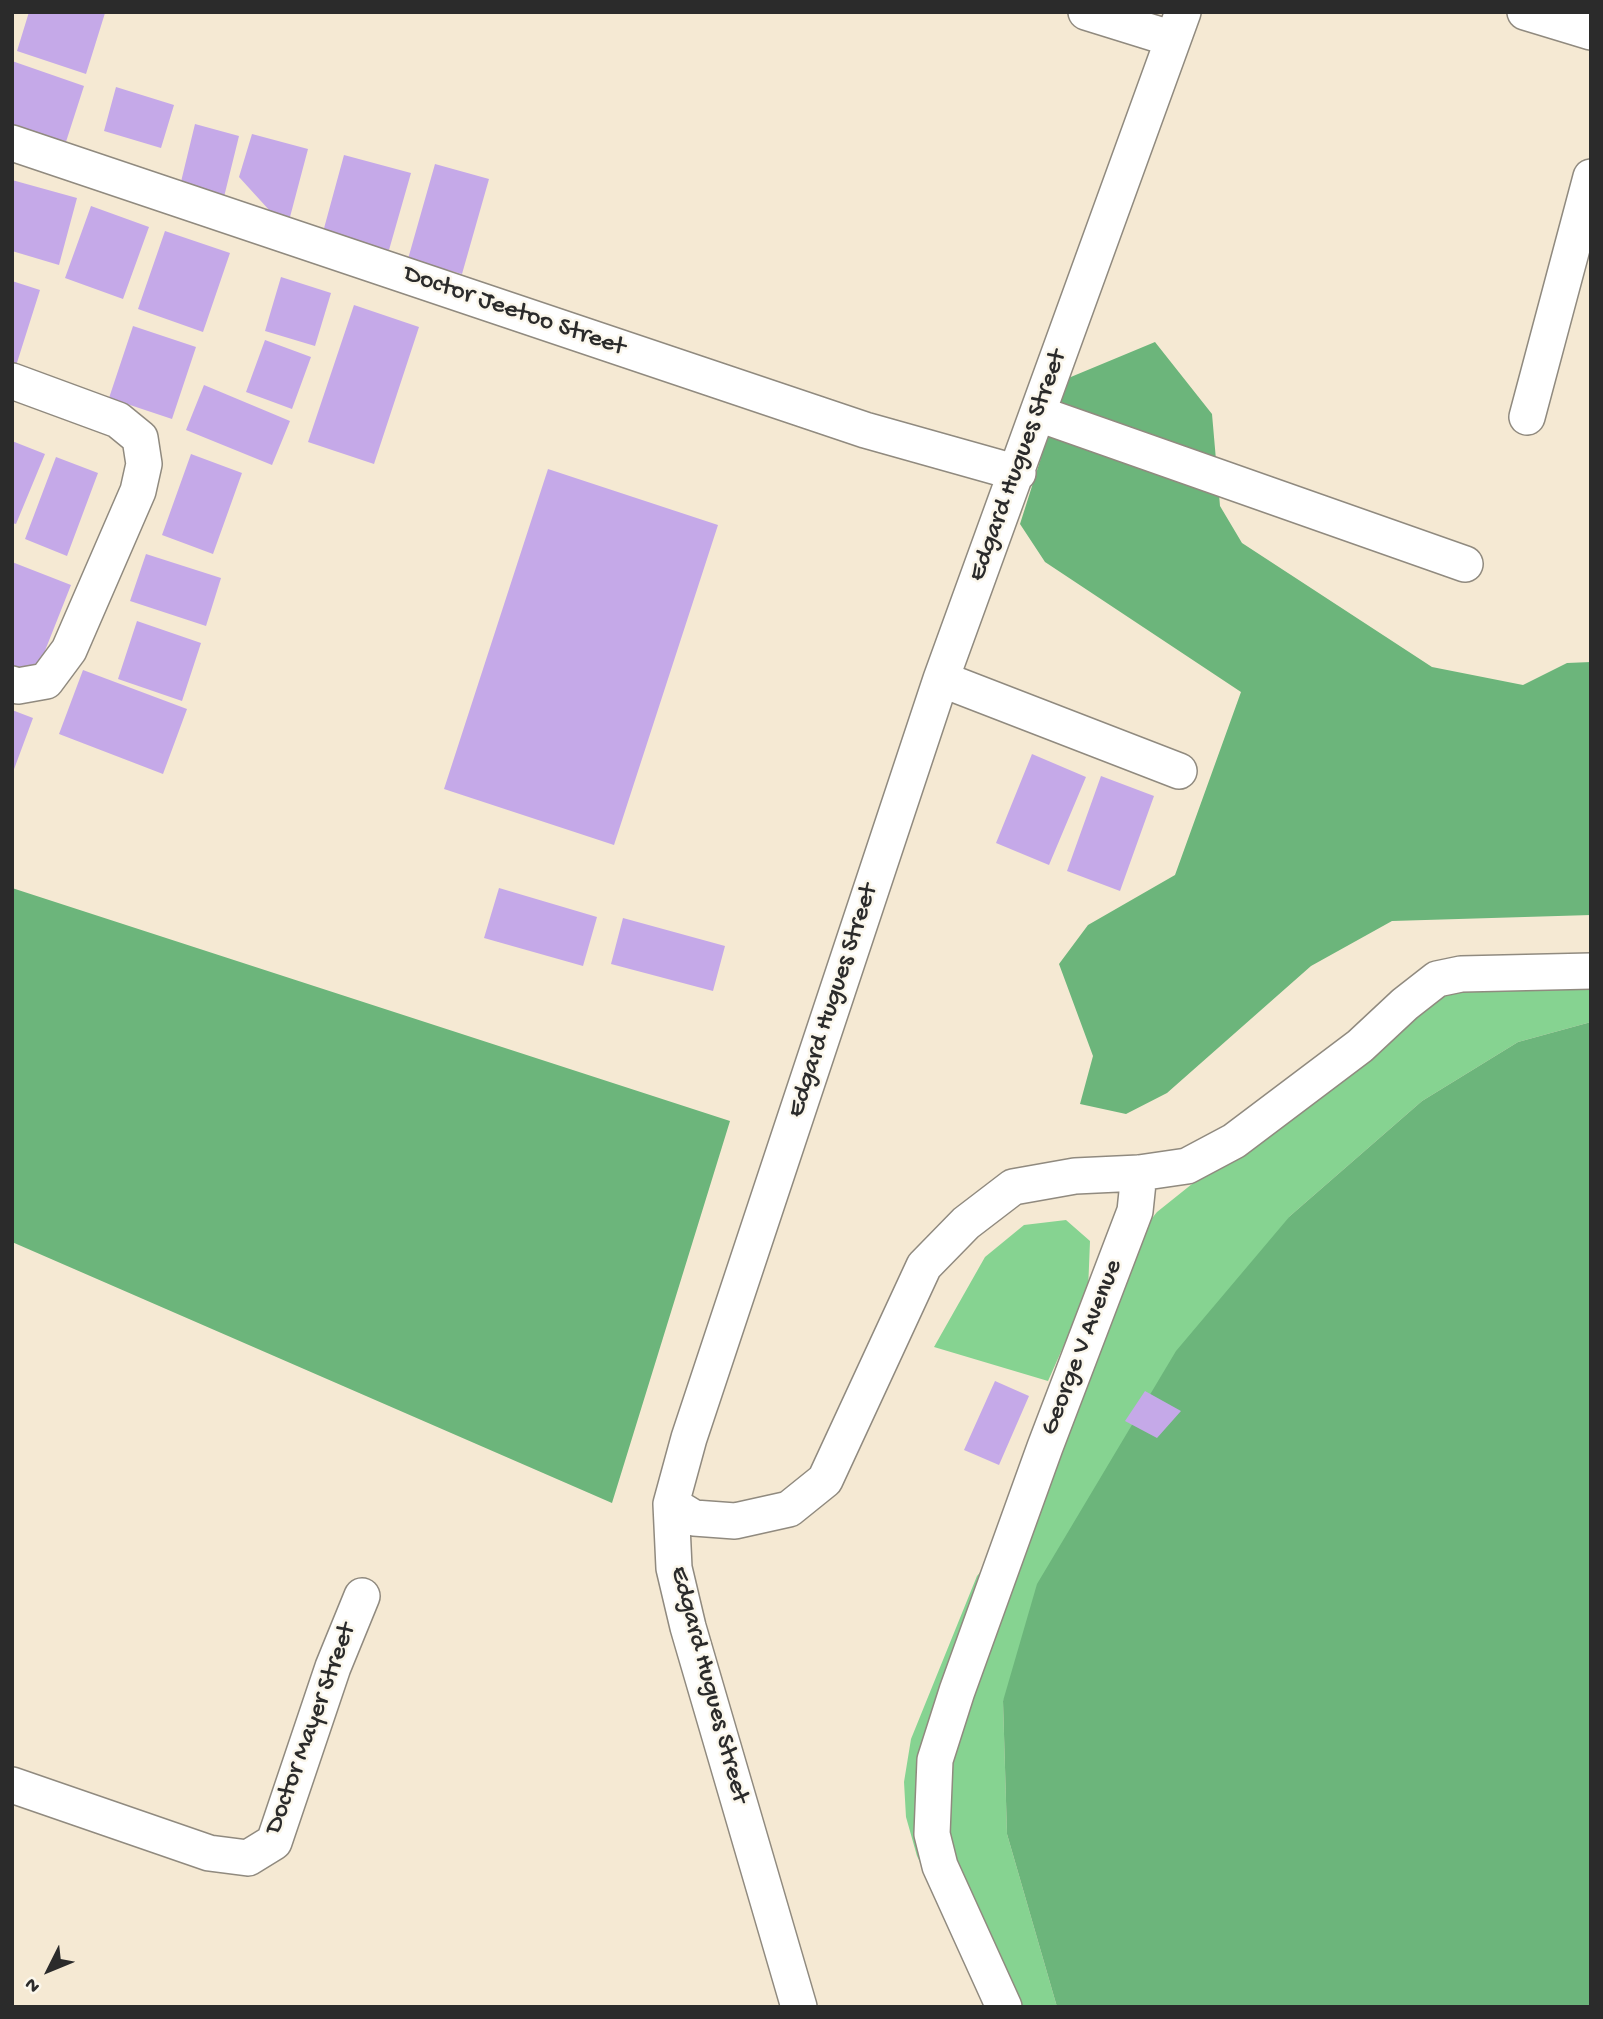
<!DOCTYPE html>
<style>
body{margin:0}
#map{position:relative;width:1603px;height:2019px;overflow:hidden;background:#f5e9d3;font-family:"Gochi Hand",sans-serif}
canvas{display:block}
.frame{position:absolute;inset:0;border:14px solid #2b2b2b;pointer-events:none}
.north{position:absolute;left:14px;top:1935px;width:70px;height:70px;-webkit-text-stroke:5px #fbf7ec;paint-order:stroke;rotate:227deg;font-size:19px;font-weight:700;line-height:28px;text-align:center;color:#2b2b2b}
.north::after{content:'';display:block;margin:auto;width:24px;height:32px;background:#2b2b2b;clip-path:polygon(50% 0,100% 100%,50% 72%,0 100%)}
</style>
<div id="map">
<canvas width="1603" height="2019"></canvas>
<div class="frame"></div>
<div class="north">N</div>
</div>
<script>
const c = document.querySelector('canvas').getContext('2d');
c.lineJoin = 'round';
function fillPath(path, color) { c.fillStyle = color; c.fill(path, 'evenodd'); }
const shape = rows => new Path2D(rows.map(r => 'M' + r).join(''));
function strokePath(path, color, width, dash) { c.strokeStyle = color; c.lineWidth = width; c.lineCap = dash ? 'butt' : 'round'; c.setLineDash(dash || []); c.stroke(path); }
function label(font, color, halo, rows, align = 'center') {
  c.font = font + ' "Gochi Hand",sans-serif'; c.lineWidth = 5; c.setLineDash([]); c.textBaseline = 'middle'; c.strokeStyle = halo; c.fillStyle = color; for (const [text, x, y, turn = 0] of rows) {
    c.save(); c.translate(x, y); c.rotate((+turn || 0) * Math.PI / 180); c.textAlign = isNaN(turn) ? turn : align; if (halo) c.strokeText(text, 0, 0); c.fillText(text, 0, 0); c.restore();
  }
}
const green = shape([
 [1591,985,1591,1022,1518,1042,1422,1101,1290,1216,1003,1701,1007,1834,1057,2007,990,2007,917,1856,906,1817,904,1782,911,1739,977,1576,983,1569,1129,1247,1157,1212,1202,1176,1415,990],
 [1066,1220,1090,1241,1088,1291,1048,1381,934,1347,985,1257,1024,1225]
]);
const forest = shape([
 [1155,342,1212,414,1220,506,1242,543,1432,667,1523,685,1567,663,1591,662,1591,915,1392,921,1311,966,1167,1093,1126,1114,1080,1104,1093,1056,1059,964,1088,925,1175,875,1241,692,1045,562,1020,524,1066,379],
 [12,888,730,1121,612,1503,12,1242],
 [1591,1022,1591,2007,1057,2007,1007,1834,1003,1701,1037,1584,1176,1351,1290,1216,1422,1101,1518,1042]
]);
const building = shape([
 [29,12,105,13,86,74,17,51],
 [12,61,84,86,64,148,12,130],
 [116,87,174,105,161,148,104,131],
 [195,124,239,136,223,201,179,190],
 [252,134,308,149,290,217,270,211,239,177],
 [344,155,411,173,389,250,323,232],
 [435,164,489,179,462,274,408,259],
 [12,180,77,198,59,265,12,251],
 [91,206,149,227,123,299,65,278],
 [165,231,230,253,203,332,138,309],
 [281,277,331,293,315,346,265,331],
 [12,281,40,290,15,369,12,368],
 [354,305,419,327,374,464,308,442],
 [133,326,196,347,172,419,109,398],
 [265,340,311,357,292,409,246,392],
 [204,385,290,421,272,465,186,430],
 [12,441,45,454,16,524,12,523],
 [191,454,242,473,213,554,162,535],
 [56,457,98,473,67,556,25,539],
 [548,469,718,525,614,845,444,789],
 [146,554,221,578,206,626,130,601],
 [12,562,71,585,35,676,12,667],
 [137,621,201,643,182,701,118,679],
 [83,670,187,709,163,774,59,734],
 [12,710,33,718,13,772,12,772],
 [1032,754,1086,777,1049,865,996,843],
 [1101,776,1154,796,1120,891,1067,871],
 [499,888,597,917,583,966,484,938],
 [623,918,725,946,713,991,611,964],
 [995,1381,1029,1396,999,1465,964,1450],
 [1145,1391,1181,1411,1157,1438,1125,1421]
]);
const minor = shape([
 [1086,12,1173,39],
 [1525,12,1591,32],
 [12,143,865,430,1018,473],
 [12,381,118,420,140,438,144,464,138,491,69,650,46,681,18,686,12,684],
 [1039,414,1465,564],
 [1527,417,1591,177],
 [941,679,1179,771],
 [671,1504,694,1518,735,1521,789,1509,825,1480,924,1266,966,1223,1013,1187,1075,1176,1139,1173,1187,1166,1234,1141,1360,1046,1405,1004,1437,979,1461,974,1591,971],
 [12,1785,209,1853,248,1858,274,1842,333,1667,362,1596],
 [799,2007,688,1627,674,1568,671,1504,689,1438,941,679,1183,12],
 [1004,2007,940,1866,932,1834,935,1760,957,1691,1045,1447,1135,1211,1139,1173]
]);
const streetNames = [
 ["Doctor Jeetoo Street",514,312,19],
 ["Edgard Hugues Street",1019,466,-70],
 ["Edgard Hugues Street",834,1001,-72],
 ["George V Avenue",1083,1348,-69],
 ["Edgard Hugues Street",708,1685,75],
 ["Doctor Mayer Street",312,1729,-70]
];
fillPath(green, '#86d391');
fillPath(forest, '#6cb57b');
fillPath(building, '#c5a9e8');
strokePath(minor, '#908a7f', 38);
strokePath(minor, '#fff', 35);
label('26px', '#2b2b2b', '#fbf7ec', streetNames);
</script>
